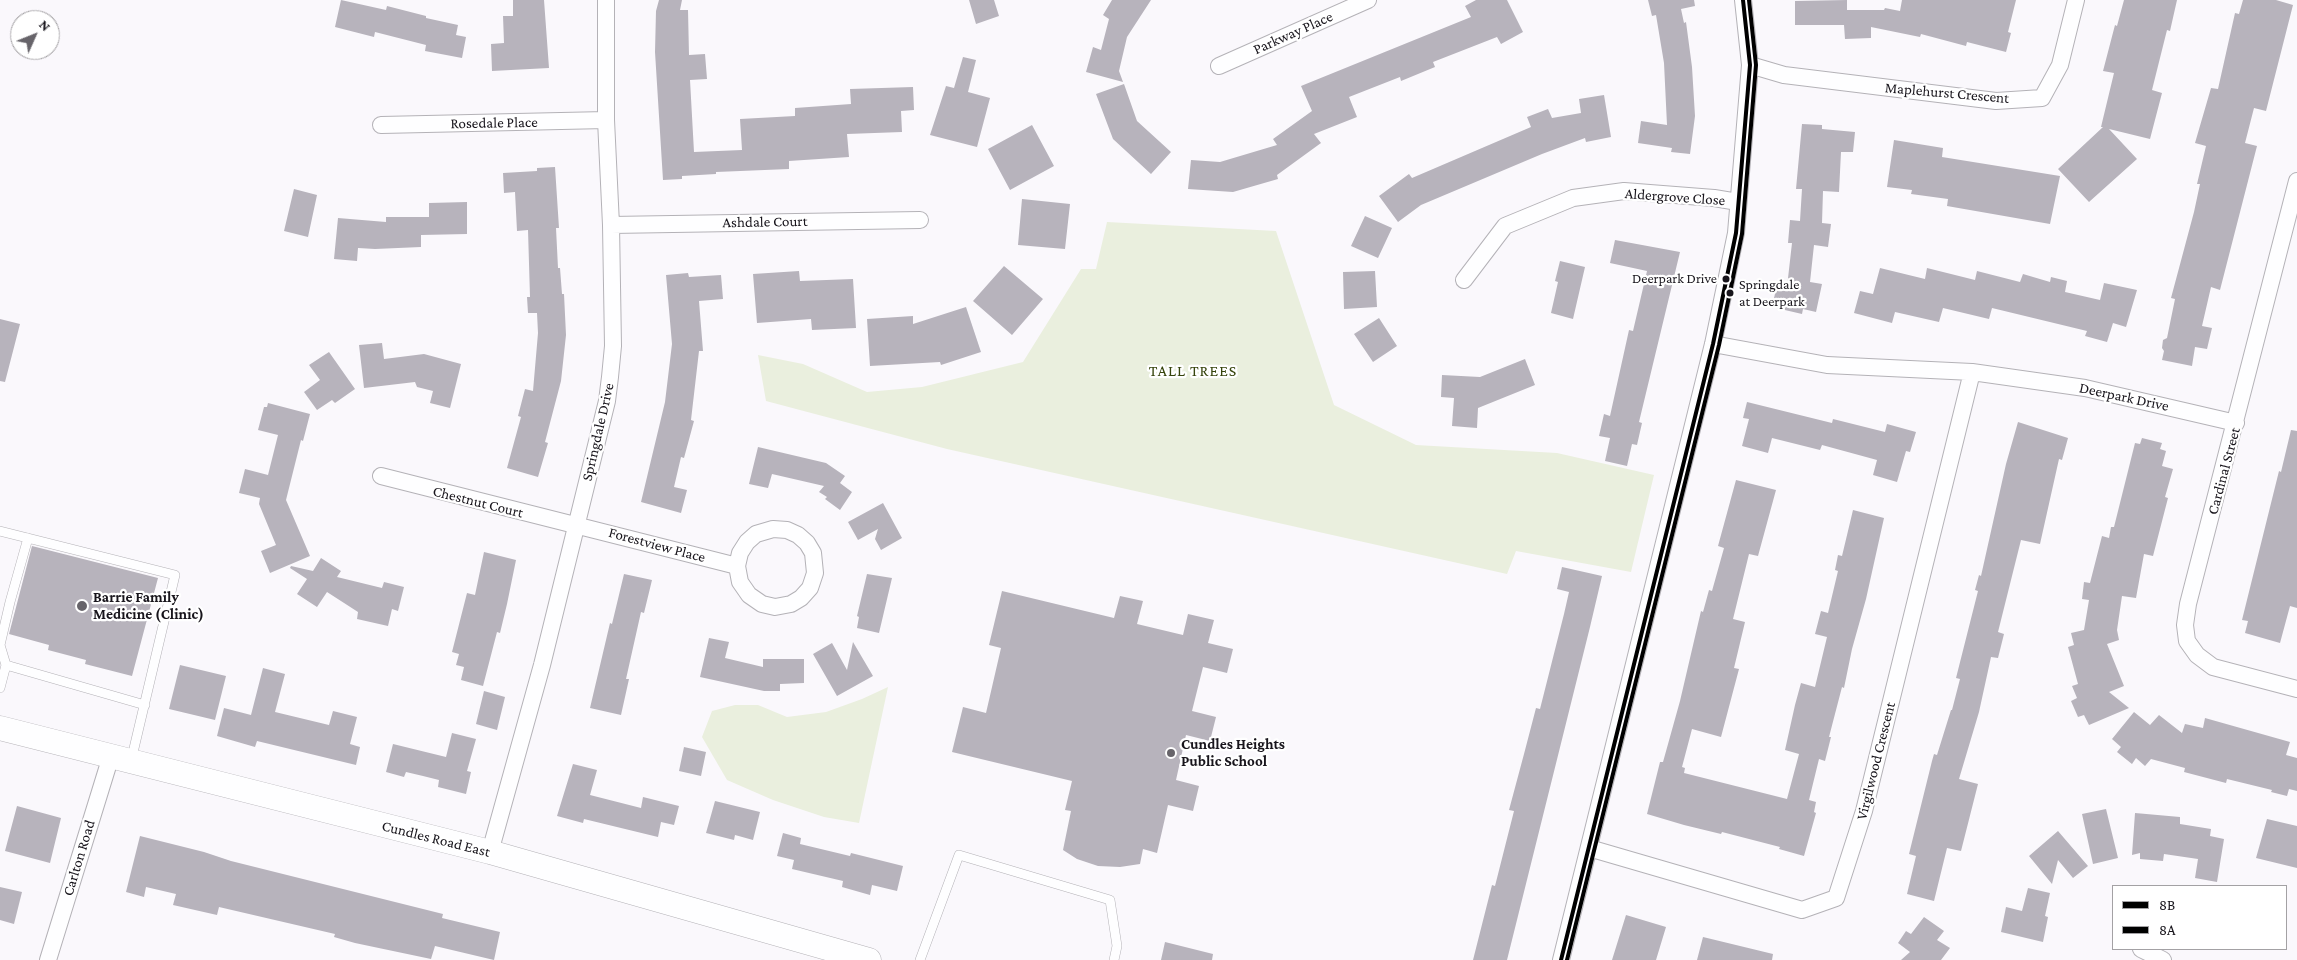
<!DOCTYPE html>
<style>
body{margin:0}
#map{position:relative;width:2297px;height:960px;overflow:hidden;background:#faf8fc;font-family:"Crimson Pro",serif}
canvas{display:block}
.legend{position:absolute;left:2112px;top:885px;width:175px;height:65px;box-sizing:border-box;background:#fff;border:1px solid #a3a1a4;margin:0;padding:6px 9px;list-style:none;font-size:15px;color:#18151c}
.legend li{display:flex;align-items:center;gap:10px;height:25px}
.legend b{width:25px;border:1px solid #a3a1a4}
.north{position:absolute;left:10px;top:10px;width:50px;height:50px;box-sizing:border-box;background:#fff;border:1px solid #a3a1a4;border-radius:50%;rotate:46deg;font-size:14px;font-weight:700;line-height:20px;text-align:center;color:#18151c}
.north::after{content:'';display:block;margin:auto;width:18px;height:22px;background:#67646a;clip-path:polygon(50% 0,100% 100%,50% 72%,0 100%)}
</style>
<div id="map">
<canvas width="2297" height="960"></canvas>
<ul class="legend">
<li><b style="height:6px;background:#000"></b>8B</li>
<li><b style="height:6px;background:#000"></b>8A</li>
</ul>
<div class="north">N</div>
</div>
<script>
const c = document.querySelector('canvas').getContext('2d');
c.lineJoin = 'round';
function fillPath(path, color) { c.fillStyle = color; c.fill(path, 'evenodd'); }
const shape = rows => new Path2D(rows.map(r => 'M' + r).join(''));
function strokePath(path, color, width, dash) { c.strokeStyle = color; c.lineWidth = width; c.lineCap = dash ? 'butt' : 'round'; c.setLineDash(dash || []); c.stroke(path); }
function label(font, color, halo, rows, align = 'center') {
  c.font = font + ' "Crimson Pro",serif'; c.lineWidth = 4.5; c.setLineDash([]); c.textBaseline = 'middle'; c.strokeStyle = halo; c.fillStyle = color; for (const [text, x, y, turn = 0] of rows) {
    c.save(); c.translate(x, y); c.rotate((+turn || 0) * Math.PI / 180); c.textAlign = isNaN(turn) ? turn : align; if (halo) c.strokeText(text, 0, 0); c.fillText(text, 0, 0); c.restore();
  }
}
const green = shape([
 [1107,222,1276,231,1334,405,1416,445,1557,453,1654,475,1631,572,1516,551,1507,574,947,449,766,401,758,355,803,364,867,392,922,387,1023,362,1081,269,1096,269],
 [888,687,859,823,824,817,773,800,727,780,702,737,712,711,735,705,758,705,787,717,826,712,862,699]
]);
const building = shape([
 [341,0,386,10,387,6,426,16,426,18,458,25,456,35,466,37,462,58,425,51,426,45,375,32,374,37,335,27],
 [513,0,544,0,549,68,492,71,491,44,504,43,503,16,513,16],
 [659,0,682,0,680,10,688,10,689,55,705,54,707,79,690,80,694,152,742,150,740,119,795,116,795,108,851,104,850,89,913,87,914,110,901,111,902,132,847,134,849,157,789,161,789,169,716,172,716,174,682,176,682,179,663,180,655,52,656,11],
 [969,0,994,0,999,16,976,24],
 [1112,0,1151,0,1127,37,1119,71,1123,82,1086,72,1093,47,1101,50,1109,19,1103,15],
 [1476,0,1507,0,1523,32,1501,44,1497,37,1433,62,1435,67,1401,81,1400,77,1349,97,1357,117,1314,134,1321,143,1277,175,1278,179,1233,192,1188,189,1191,160,1220,162,1277,145,1273,139,1312,111,1301,86,1471,17,1465,6],
 [1648,0,1694,0,1695,6,1681,9,1684,23,1686,22,1692,67,1695,116,1690,154,1671,152,1672,148,1638,143,1641,121,1667,125,1664,63,1656,15,1652,16],
 [1847,0,1847,10,1884,10,1885,8,1900,11,1902,0,2016,0,2008,32,2011,33,2006,52,1967,42,1966,46,1921,34,1920,37,1871,27,1871,38,1845,39,1844,25,1795,25,1795,1],
 [2124,0,2177,0,2170,31,2167,30,2152,90,2162,93,2150,139,2109,129,2137,159,2089,202,2058,169,2103,127,2101,127,2114,73,2103,71,2115,25,2117,26],
 [2243,0,2276,0,2293,5,2266,111,2254,108,2245,143,2257,146,2220,290,2211,287,2202,326,2212,328,2207,349,2195,347,2192,366,2162,360,2164,351,2162,348,2163,340,2167,338,2175,299,2171,298,2194,212,2200,184,2197,184,2206,146,2195,143,2211,88,2218,89,2235,13,2239,14],
 [963,57,976,60,968,92,990,98,977,147,930,135,946,86,954,88],
 [1124,84,1137,121,1171,152,1151,174,1113,139,1096,94],
 [1604,95,1611,137,1586,142,1585,138,1542,154,1421,205,1398,222,1379,196,1409,174,1412,178,1531,127,1527,117,1548,109,1552,118,1581,113,1579,99],
 [1802,124,1822,125,1822,129,1855,132,1853,152,1841,152,1839,192,1823,191,1822,223,1831,224,1828,247,1814,245,1810,282,1822,284,1816,312,1803,309,1802,314,1772,307,1777,285,1787,287,1792,243,1788,243,1790,220,1800,221,1802,189,1796,189],
 [1032,125,1054,166,1010,190,988,149],
 [1894,140,1943,148,1942,157,2060,176,2050,224,1947,206,1948,199,1911,194,1912,190,1887,187],
 [555,167,559,228,556,228,558,268,560,268,562,294,564,294,566,335,561,381,545,442,548,443,538,477,507,468,521,417,518,416,525,389,533,391,538,333,537,313,528,313,527,297,530,297,528,230,517,231,515,192,504,193,503,173,537,171,537,168],
 [294,189,317,195,308,237,284,231],
 [1022,199,1070,204,1065,249,1018,245],
 [467,202,467,234,421,235,421,247,375,249,358,248,357,261,334,259,338,218,386,222,386,217,429,217,429,203],
 [1365,216,1392,228,1378,258,1351,246],
 [1615,240,1680,252,1639,422,1642,423,1637,445,1632,444,1627,466,1605,461,1610,438,1599,436,1604,414,1610,416,1629,330,1633,331,1647,271,1610,263],
 [1560,261,1585,267,1573,319,1551,313,1558,282,1555,281],
 [1004,266,1043,299,1012,335,973,301],
 [1880,268,1925,279,1927,268,1975,280,1977,271,2020,282,2023,274,2050,282,2051,277,2067,281,2065,292,2100,300,2104,283,2137,290,2126,327,2113,323,2107,342,2085,336,2087,331,1992,308,1989,319,1943,308,1939,322,1895,312,1892,323,1854,313,1860,291,1873,294],
 [799,271,800,281,853,279,856,328,812,330,811,319,757,323,753,274],
 [1375,271,1377,307,1344,309,1343,272],
 [688,273,689,277,721,275,723,299,699,301,703,351,699,351,691,420,694,421,684,458,681,457,674,487,687,490,681,513,641,502,665,402,672,344,666,275],
 [966,307,981,352,941,365,940,362,870,366,867,319,913,316,913,324],
 [1379,318,1397,346,1373,362,1354,334],
 [0,319,20,324,5,382,0,381],
 [382,343,384,359,424,354,461,364,450,408,430,403,433,391,417,387,415,382,364,388,359,345],
 [329,352,355,389,335,403,332,400,317,410,304,392,320,380,309,365],
 [1525,359,1535,385,1478,408,1477,428,1452,426,1454,398,1441,397,1442,375,1480,377],
 [1747,402,1832,423,1833,419,1885,432,1887,424,1916,432,1910,452,1906,451,1897,482,1873,475,1877,460,1822,445,1820,450,1772,438,1768,453,1742,446,1749,419,1743,418],
 [268,403,310,414,303,441,301,440,286,500,310,556,270,573,261,551,276,545,259,504,260,498,239,493,245,469,268,475,278,435,258,430,264,407,267,407],
 [2018,422,2068,438,2062,460,2059,459,2040,544,2021,540,1998,632,2004,634,1998,658,1991,657,1979,712,1959,779,1978,784,1961,851,1947,848,1934,901,1907,894,1916,856,1909,854,1932,761,1934,754,1937,755,1951,710,1952,710,1960,679,1956,678,1978,591,1975,590,1979,575,1981,576,2006,464],
 [2291,430,2297,431,2297,608,2290,606,2280,643,2245,633,2248,621,2242,620,2279,471,2281,472],
 [2142,438,2162,443,2160,449,2166,451,2162,466,2173,469,2165,497,2168,498,2153,556,2144,554,2136,598,2122,596,2117,630,2119,640,2107,644,2124,686,2109,692,2129,708,2089,725,2084,715,2078,717,2071,701,2077,698,2072,686,2078,684,2068,647,2074,645,2071,633,2084,630,2089,600,2082,599,2084,582,2090,583,2102,536,2109,538,2111,527,2114,527,2135,443,2140,444],
 [758,447,826,463,845,476,840,483,852,492,840,510,825,499,827,497,819,492,824,486,772,474,768,488,749,484],
 [1736,480,1776,490,1758,556,1749,554,1733,619,1745,622,1734,668,1739,669,1721,737,1692,729,1682,767,1685,768,1684,773,1787,799,1799,754,1785,750,1795,705,1801,683,1815,687,1827,637,1815,634,1821,611,1828,613,1838,571,1835,570,1838,555,1842,556,1853,510,1884,518,1866,599,1852,649,1844,688,1842,687,1829,737,1831,737,1825,761,1819,759,1809,800,1816,802,1814,812,1816,813,1804,856,1779,849,1780,847,1722,832,1721,834,1684,825,1647,814,1660,762,1663,762,1680,701,1701,611,1703,612,1709,590,1712,591,1724,548,1718,546],
 [883,503,902,538,881,550,875,539,878,529,858,540,848,522],
 [32,546,158,578,132,676,85,664,86,660,48,650,49,645,9,634],
 [484,552,516,560,507,604,500,633,497,632,483,686,461,680,464,667,456,665,459,654,452,652,467,593,475,595],
 [321,558,341,571,337,577,382,588,384,582,404,587,398,611,392,609,388,626,357,619,358,612,327,592,317,607,297,594,307,579,290,568,291,566,313,571],
 [1562,567,1602,576,1590,627,1507,960,1473,960,1492,885,1495,886,1514,811,1509,810,1524,754,1536,708,1540,709,1564,614,1569,592,1557,589],
 [624,574,652,580,644,613,641,612,626,679,629,679,621,715,590,708,610,623,612,624],
 [867,574,892,578,879,633,857,628,859,617,857,616],
 [1002,591,1114,618,1120,596,1143,601,1137,624,1183,635,1188,614,1214,620,1208,643,1233,649,1227,673,1203,667,1192,711,1216,717,1210,741,1186,735,1176,780,1199,786,1193,811,1168,805,1157,853,1143,849,1140,864,1120,867,1098,866,1077,859,1063,850,1071,811,1065,810,1072,781,952,752,963,707,986,713,1001,648,989,645],
 [709,638,729,642,725,658,763,667,763,659,804,659,804,683,780,684,780,691,764,691,700,677],
 [853,642,873,676,837,696,813,654,832,643,847,670],
 [180,665,226,676,215,720,169,709],
 [263,668,285,674,275,712,329,725,333,711,357,717,350,744,360,747,356,765,257,741,255,747,217,736,224,708,251,715],
 [484,691,505,697,497,730,476,724],
 [2134,712,2150,725,2159,715,2182,733,2185,724,2203,728,2205,718,2290,742,2286,755,2297,758,2297,791,2289,789,2287,796,2271,792,2272,790,2227,779,2226,783,2184,772,2185,768,2151,759,2145,766,2136,758,2132,764,2117,752,2121,747,2112,739],
 [452,733,476,739,467,771,471,772,466,794,438,787,439,780,423,776,406,772,404,777,386,772,393,744,446,757],
 [684,747,706,752,701,776,679,771],
 [573,764,597,770,590,795,641,808,643,797,679,806,674,825,661,822,658,837,584,819,583,823,557,816],
 [715,801,760,812,753,840,735,835,734,840,706,833],
 [17,806,61,818,50,863,5,851],
 [2106,809,2118,858,2093,864,2082,814],
 [2135,813,2180,817,2180,824,2211,829,2210,836,2224,839,2217,882,2195,878,2198,859,2164,854,2163,861,2140,859,2140,853,2132,855],
 [2267,819,2297,826,2297,868,2256,858],
 [2058,831,2088,866,2073,878,2058,860,2052,884,2029,856],
 [783,833,801,838,800,844,850,856,851,853,903,866,897,891,872,885,870,895,842,887,843,881,792,869,794,860,777,856],
 [140,836,204,852,231,861,443,914,442,918,500,932,494,960,435,946,431,959,355,943,334,937,335,934,219,907,217,915,173,905,176,894,146,887,144,897,126,892],
 [0,887,22,892,14,924,0,920],
 [2028,888,2050,893,2045,916,2048,917,2043,942,2001,932,2006,907,2022,911],
 [1626,915,1666,927,1656,960,1612,960],
 [1924,917,1944,931,1937,940,1950,948,1941,960,1901,960,1910,952,1898,943,1906,931,1911,934],
 [1703,937,1773,954,1772,960,1697,960],
 [1165,942,1213,954,1212,960,1161,960]
]);
const service = shape([
 [0,531,175,575,131,761],
 [6,665,0,645,10,602,28,538],
 [0,688,6,665,145,705],
 [920,960,959,855,1110,900,1117,946,1114,960]
]);
const minor = shape([
 [1750,65,1784,75,1996,101,2042,98,2060,65,2076,0],
 [1219,66,1368,0],
 [381,125,606,120],
 [2297,181,2188,604,2185,625,2187,641,2197,655,2213,667,2297,689],
 [611,225,920,220],
 [1464,280,1505,226,1573,198,1624,191,1714,198,1738,202],
 [1713,344,1827,365,1972,372,2085,388,2236,423],
 [381,476,737,566,740,553,747,542,756,534,773,529,787,530,798,535,807,543,813,553,815,573,810,588,801,598,791,604,775,607,762,604,749,595,740,582,737,566],
 [1589,848,1802,910,1836,898,1864,811,1972,372],
 [490,852,542,665,607,401,610,377,613,346,611,225,606,120,606,0],
 [2141,949,2163,960],
 [48,960,111,756],
 [1561,960,1713,344,1736,233,1750,65,1743,0]
]);
const secondary = shape([
 [0,728,490,852,869,960]
]);
const bus1 = shape([
 [1561,960,1713,344,1736,233,1750,65,1743,0]
]);
const bus2 = shape([
 [1567,960,1719,345,1742,234,1756,65,1749,0]
]);
const markers = [
 [1726,279,4.5,"#18151c"],
 [1730,293,4.5,"#18151c"],
 [82,606,6,"#67646a"],
 [1171,753,5,"#67646a"]
];
const busNames = [
 ["Deerpark Drive",1717,279],
 ["Springdale",1739,285,"left"],
 ["at Deerpark",1739,302,"left"]
];
const streetNames = [
 ["Parkway Place",1293,33,-24],
 ["Maplehurst Crescent",1947,93,5],
 ["Rosedale Place",494,123,-1],
 ["Aldergrove Close",1675,197,4],
 ["Ashdale Court",765,222,-1],
 ["Deerpark Drive",2124,397,12],
 ["Springdale Drive",598,432,-77],
 ["Cardinal Street",2224,471,-75],
 ["Chestnut Court",478,502,14],
 ["Forestview Place",657,545,15],
 ["Virgilwood Crescent",1876,761,-76],
 ["Cundles Road East",436,839,14],
 ["Carlton Road",79,858,-73]
];
const poiNames = [
 ["Barrie Family",93,597],
 ["Medicine (Clinic)",93,614],
 ["Cundles Heights",1181,744],
 ["Public School",1181,761]
];
const neighbourhoodNames = [
 ["TALL TREES",1193,371]
];
fillPath(green, '#eaefde');
fillPath(building, '#b7b3bc');
strokePath(service, '#b4b2b7', 10);
strokePath(minor, '#b4b2b7', 18);
strokePath(secondary, '#b4b2b7', 25);
strokePath(service, '#fefeff', 9);
strokePath(minor, '#fefeff', 16);
strokePath(secondary, '#fefeff', 24);
strokePath(bus1, '#000', 4);
strokePath(bus2, '#000', 4);
for (const [x, y, r, color] of markers) { const dot = new Path2D(); dot.arc(x, y, r, 0, 2 * Math.PI); c.fillStyle = color; c.fill(dot); strokePath(dot, '#fff', 2); }
label('14px', '#18151c', '#fff', busNames, 'right');
label('15px', '#18151c', '#fff', streetNames);
label('bold 15px', '#18151c', '#fff', poiNames, 'left');
c.letterSpacing = '1px';
label('16px', '#36440c', '#fff', neighbourhoodNames);
c.letterSpacing = '0px';
</script>
